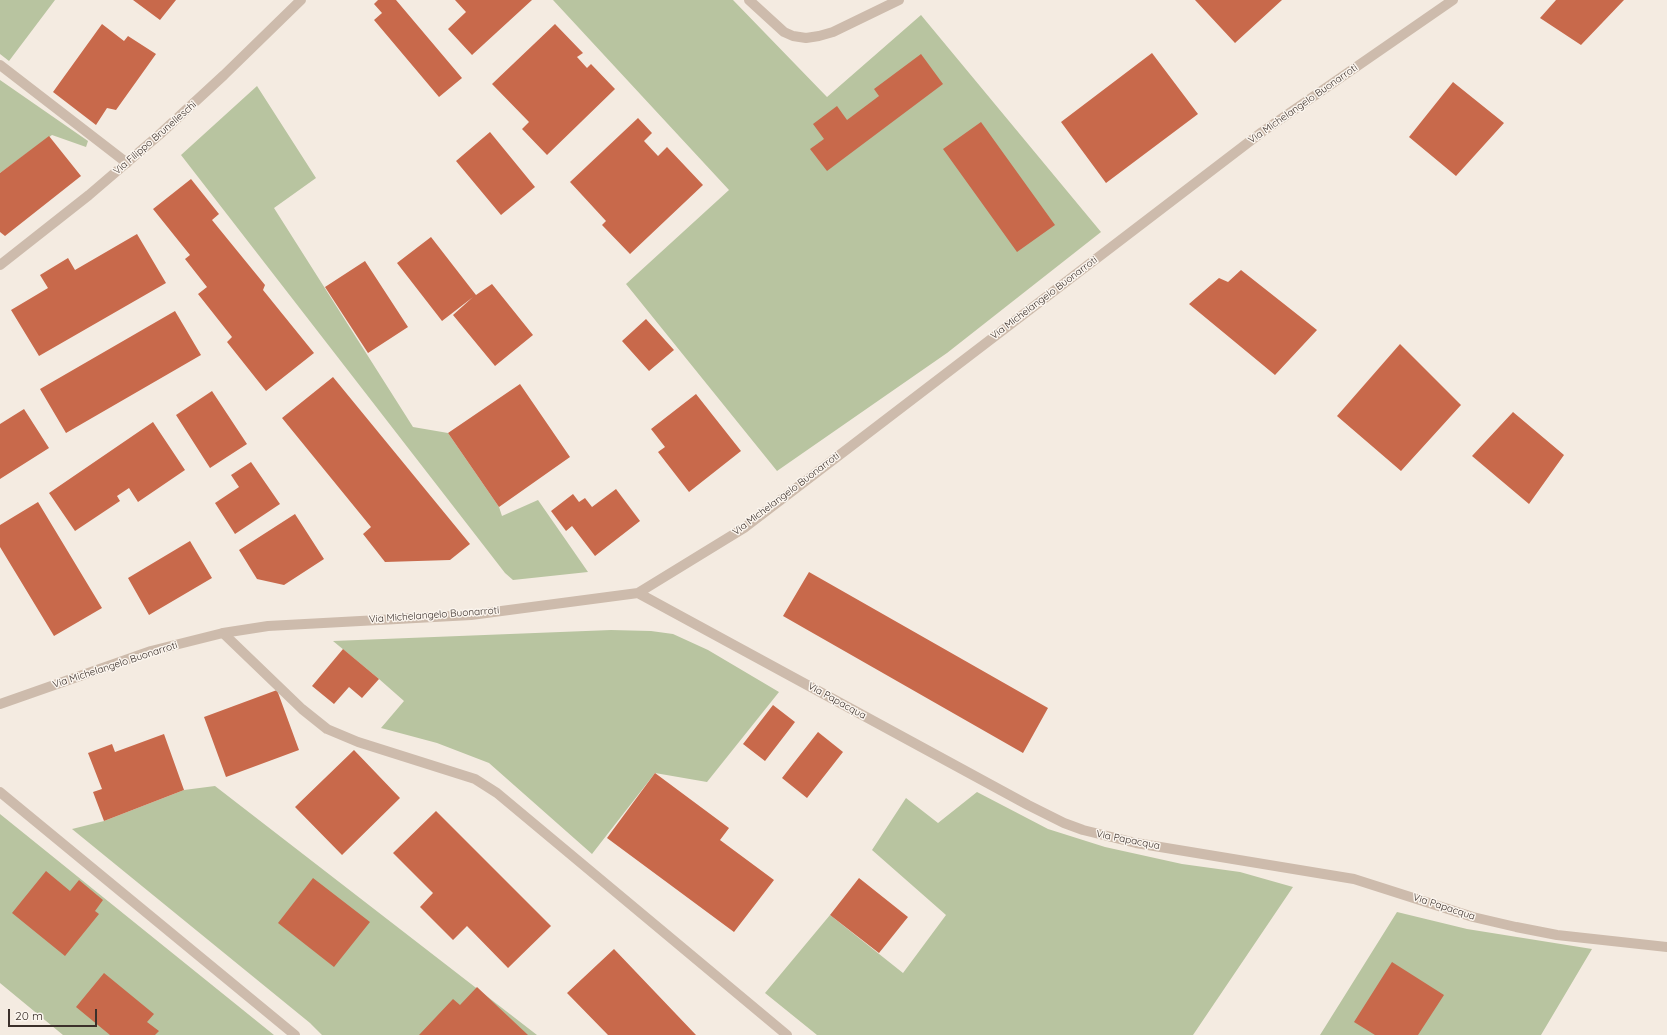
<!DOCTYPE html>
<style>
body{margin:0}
#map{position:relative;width:1667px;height:1035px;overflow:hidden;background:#f4ebe1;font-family:Quicksand,sans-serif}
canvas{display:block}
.scale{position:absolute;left:8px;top:1009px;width:89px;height:18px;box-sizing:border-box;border:2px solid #3b302b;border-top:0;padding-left:5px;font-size:12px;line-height:14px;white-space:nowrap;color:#3b302b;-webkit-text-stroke:3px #fbf5ee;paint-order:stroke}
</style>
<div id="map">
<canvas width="1667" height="1035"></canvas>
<div class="scale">20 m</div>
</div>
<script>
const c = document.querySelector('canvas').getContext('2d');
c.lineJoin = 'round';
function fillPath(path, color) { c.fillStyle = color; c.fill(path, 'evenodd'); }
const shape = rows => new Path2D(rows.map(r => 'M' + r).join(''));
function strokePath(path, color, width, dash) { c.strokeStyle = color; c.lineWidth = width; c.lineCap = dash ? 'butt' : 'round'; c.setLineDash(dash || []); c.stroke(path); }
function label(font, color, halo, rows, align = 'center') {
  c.font = font + ' Quicksand,sans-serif'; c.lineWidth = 3; c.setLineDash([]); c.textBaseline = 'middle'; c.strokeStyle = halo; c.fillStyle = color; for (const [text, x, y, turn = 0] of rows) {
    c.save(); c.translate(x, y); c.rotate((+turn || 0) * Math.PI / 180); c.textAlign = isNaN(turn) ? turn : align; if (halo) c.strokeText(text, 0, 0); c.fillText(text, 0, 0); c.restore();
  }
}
const green = shape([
 [0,0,55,0,9,61,0,54],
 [553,0,733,0,827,97,921,15,1101,232,947,353,777,471,626,284,729,190],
 [0,80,88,141,86,147,52,135,0,173],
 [257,86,316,178,274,208,413,427,448,433,499,507,502,516,538,500,588,572,513,580,505,573,181,155],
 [611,630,651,631,673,634,708,650,779,692,707,782,655,773,592,854,489,763,437,743,381,728,404,701,379,679,333,641],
 [215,786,537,1035,322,1035,310,1023,72,829,104,821,184,790],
 [977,792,1048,829,1105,847,1182,864,1240,872,1293,887,1193,1035,817,1035,765,993,830,915,903,973,946,915,872,850,906,798,938,823],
 [0,814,274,1035,63,1035,0,983],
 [1397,912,1467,929,1592,949,1541,1035,1320,1035]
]);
const building = shape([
 [133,0,176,0,160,20],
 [378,0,396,0,462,78,439,97,374,20,382,13,374,4],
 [455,0,532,0,472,55,448,29,466,12],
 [1195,0,1282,0,1235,43],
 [1556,0,1624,0,1581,45,1540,18],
 [102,24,124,41,128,36,156,54,116,110,107,108,96,125,53,92],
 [555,24,583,53,577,57,587,68,591,64,615,89,547,155,522,129,529,122,492,84],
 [1152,53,1198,114,1106,183,1061,122],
 [921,54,943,84,827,171,810,149,824,139,813,124,837,106,847,120,879,96,874,89],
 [1453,82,1504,123,1456,176,1409,137],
 [638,118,652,133,644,141,658,156,667,147,703,185,630,254,602,225,606,221,570,182],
 [981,122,1055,225,1017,252,943,149],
 [490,132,535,187,501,215,456,161],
 [49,136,81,176,5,236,0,232,0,173],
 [191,179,219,214,212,220,265,285,263,290,314,353,266,391,227,342,232,337,198,294,207,287,185,259,190,255,153,209],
 [137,234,166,283,39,356,11,310,48,288,40,275,68,258,75,270],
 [431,237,476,295,492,284,533,335,495,366,453,315,473,297,442,321,397,263],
 [365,261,408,327,368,353,325,287],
 [1241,270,1317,330,1275,375,1189,304,1219,278,1228,282],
 [175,311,201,355,66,433,40,389],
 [646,319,674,350,649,371,622,341],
 [1400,344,1461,405,1401,471,1337,416],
 [333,377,470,544,450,560,385,562,363,534,371,527,282,418],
 [520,384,570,457,499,507,448,433],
 [212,391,247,444,210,468,176,415],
 [696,394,741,451,689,492,658,452,665,447,651,429],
 [24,409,49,448,0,479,0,424],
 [1513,412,1564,455,1529,504,1472,456],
 [153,422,185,470,138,502,129,488,117,496,120,501,75,531,49,493],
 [251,462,280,504,235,534,215,503,239,487,231,475],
 [616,489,640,521,595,556,572,526,566,531,551,511,573,494,579,502,585,498,592,507],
 [38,502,102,608,54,636,0,547,0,525],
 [295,514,324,559,284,585,257,579,239,550],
 [190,541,212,578,149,615,128,578],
 [809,572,1048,708,1023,753,783,616],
 [343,649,379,679,362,698,349,687,334,704,312,686],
 [277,690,299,750,226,777,204,717],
 [773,705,795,722,765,761,743,744],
 [818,732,843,752,807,798,782,778],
 [164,734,184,790,104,821,93,792,102,789,88,753,112,744,115,752],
 [354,750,400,798,342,855,295,807],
 [655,773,729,828,720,840,774,880,734,932,607,838],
 [436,811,551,926,508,968,467,926,453,940,420,907,433,893,393,853],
 [46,871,70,891,79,880,103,900,95,911,99,914,65,956,12,913],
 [313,878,370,922,334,967,278,923],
 [859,878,908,917,879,953,830,915],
 [614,949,696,1035,608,1035,567,993],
 [1392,962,1444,995,1418,1035,1375,1035,1354,1022],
 [104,973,154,1014,147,1022,159,1031,155,1035,110,1035,76,1007],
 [477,987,528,1035,419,1035,453,999,460,1005]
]);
const service = shape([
 [749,0,784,32,793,36,806,38,819,36,833,32,899,0],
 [0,65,127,163],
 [223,633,302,709,327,729,358,742,475,779,497,793,787,1035]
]);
const minor = shape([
 [0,265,89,195,159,135,224,75,301,0],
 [638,593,1028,805,1064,823,1083,830,1136,843,1354,879,1473,917,1516,927,1557,935,1667,947],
 [0,704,151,651,223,633,268,626,471,615,638,593,744,528,1262,132,1453,0],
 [0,792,295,1035]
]);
const streetNames = [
 ["Via Michelangelo Buonarroti",1303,104,-35],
 ["Via Filippo Brunelleschi",155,138,-41],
 ["Via Michelangelo Buonarroti",1044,298,-37],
 ["Via Michelangelo Buonarroti",786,494,-37],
 ["Via Michelangelo Buonarroti",434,615,-4],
 ["Via Michelangelo Buonarroti",115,665,-18],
 ["Via Papacqua",837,701,29],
 ["Via Papacqua",1128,840,11],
 ["Via Papacqua",1444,907,18]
];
fillPath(green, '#b8c4a0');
fillPath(building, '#c8694b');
strokePath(service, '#cdbbac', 10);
strokePath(minor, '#cdbbac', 10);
label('10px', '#3b302b', '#fbf5ee', streetNames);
</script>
